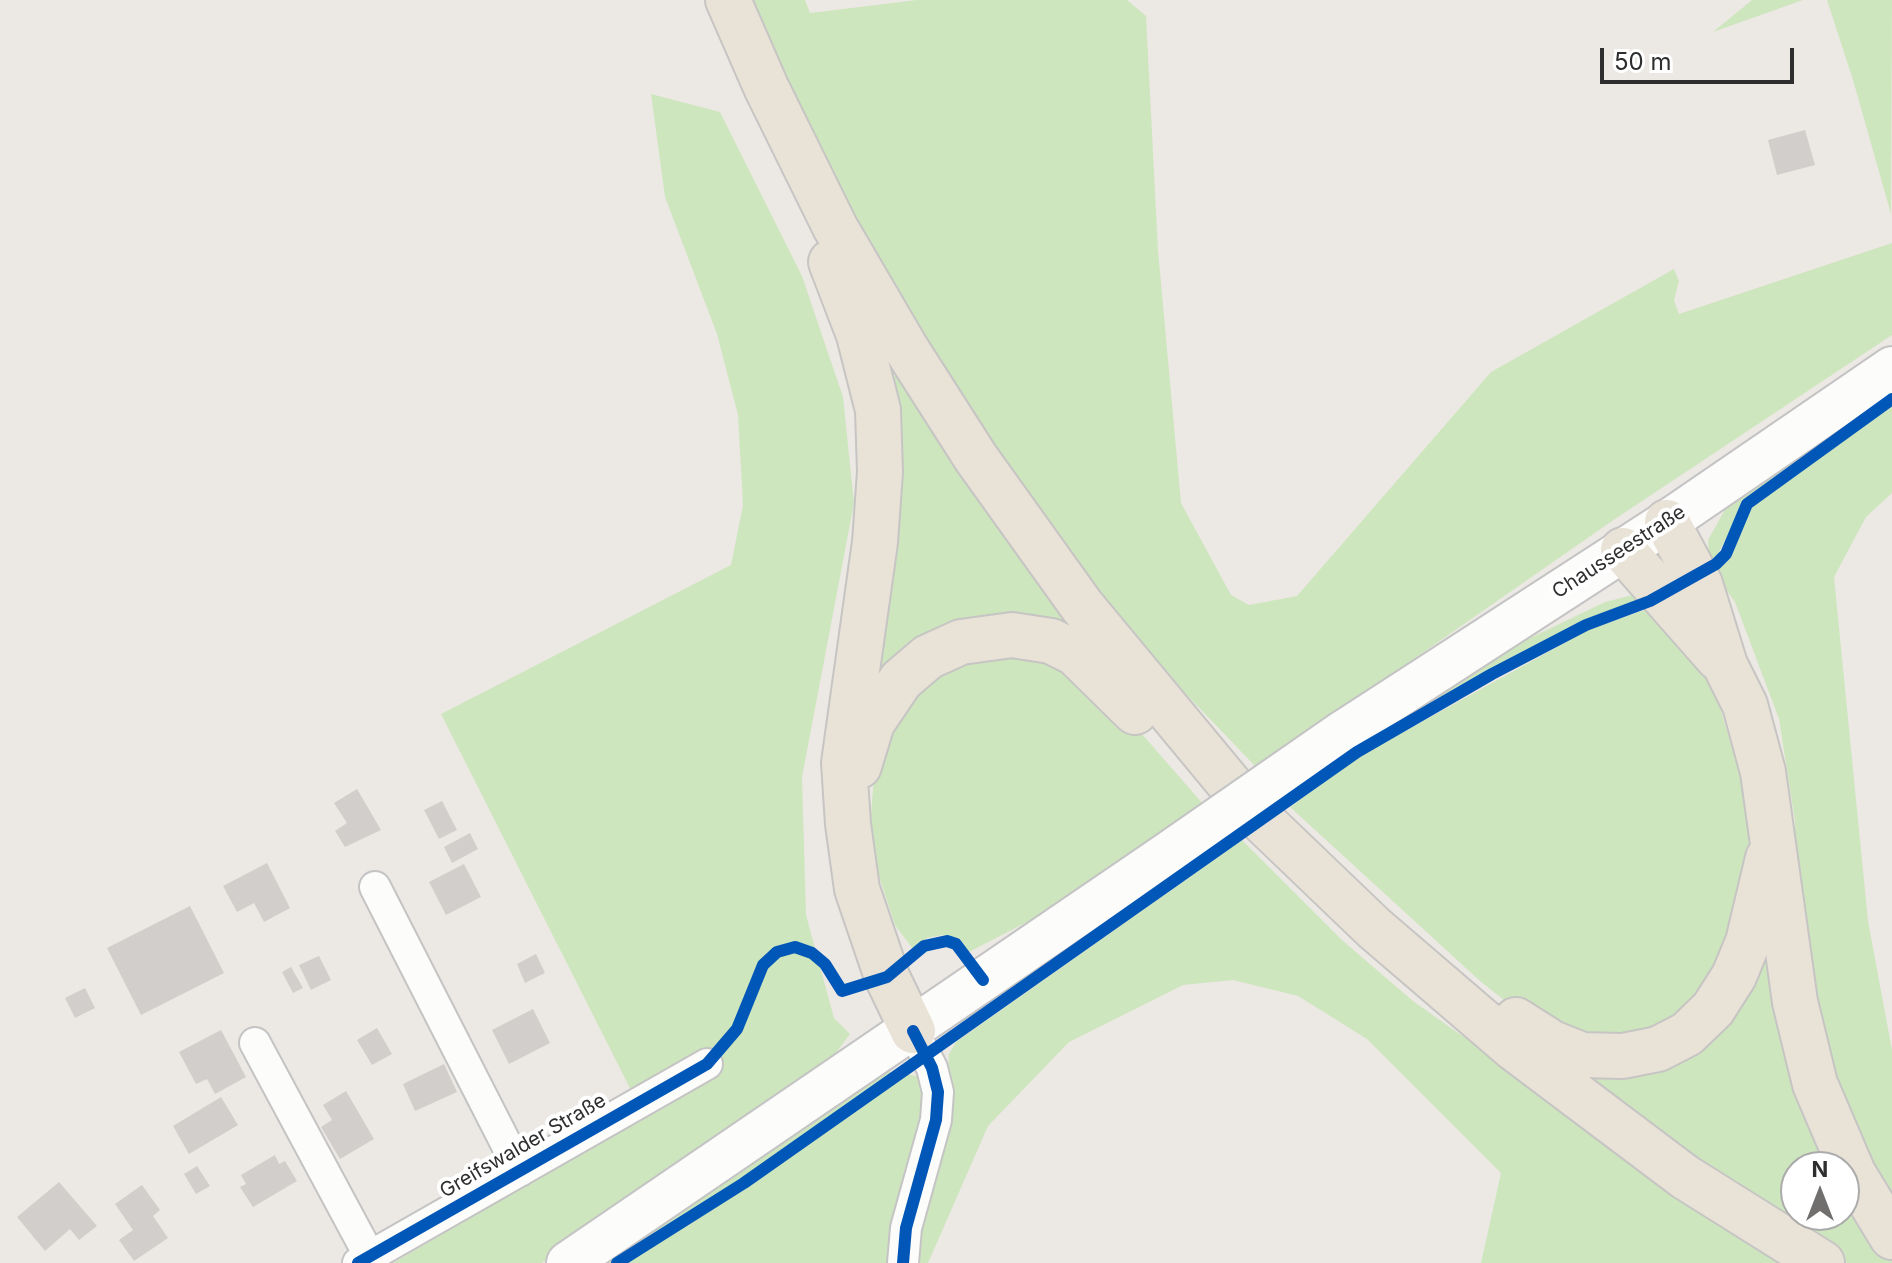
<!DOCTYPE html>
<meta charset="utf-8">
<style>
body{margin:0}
#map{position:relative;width:1892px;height:1263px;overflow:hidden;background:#ece8e4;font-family:Inter,sans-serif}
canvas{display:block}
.north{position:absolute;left:1780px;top:1151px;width:80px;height:80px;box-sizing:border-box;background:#fff;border:2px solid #ababab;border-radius:50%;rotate:0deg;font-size:22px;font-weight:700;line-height:32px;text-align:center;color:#2e2e2e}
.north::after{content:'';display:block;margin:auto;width:28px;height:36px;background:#706f6e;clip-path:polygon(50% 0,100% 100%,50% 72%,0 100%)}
.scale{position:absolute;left:1600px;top:48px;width:194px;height:36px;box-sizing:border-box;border:4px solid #2e2e2e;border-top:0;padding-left:10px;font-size:24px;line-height:28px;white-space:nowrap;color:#2e2e2e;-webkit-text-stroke:6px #fff;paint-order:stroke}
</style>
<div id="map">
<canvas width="1892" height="1263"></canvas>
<div class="north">N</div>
<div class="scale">50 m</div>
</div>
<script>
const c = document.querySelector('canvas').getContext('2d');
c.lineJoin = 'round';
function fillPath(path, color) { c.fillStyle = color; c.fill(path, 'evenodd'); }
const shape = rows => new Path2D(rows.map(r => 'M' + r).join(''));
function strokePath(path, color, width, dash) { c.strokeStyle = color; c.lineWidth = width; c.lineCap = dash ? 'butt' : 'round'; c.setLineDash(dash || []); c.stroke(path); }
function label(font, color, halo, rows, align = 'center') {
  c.font = font + ' Inter,sans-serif'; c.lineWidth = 8; c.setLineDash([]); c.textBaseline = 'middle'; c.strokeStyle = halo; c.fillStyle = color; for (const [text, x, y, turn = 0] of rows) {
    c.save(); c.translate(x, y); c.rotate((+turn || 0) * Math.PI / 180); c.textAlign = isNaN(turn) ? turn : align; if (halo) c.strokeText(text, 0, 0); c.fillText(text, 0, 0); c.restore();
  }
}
const green = shape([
 [744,0,805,0,810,13,917,0,1127,0,1146,16,1158,250,1181,503,1231,595,1249,605,1297,596,1491,372,1674,269,1679,281,1674,300,1679,314,1892,243,1892,335,1615,519,1257,768,1183,691,1142,658,1064,559,863,247],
 [1752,0,1803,0,1713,32],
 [1827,0,1892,0,1891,214,1853,80],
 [651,94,720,112,802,276,843,397,854,503,802,777,806,915,834,1018,850,1034,832,1058,542,1263,393,1263,644,1116,441,714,731,565,743,505,738,415,717,334,665,197],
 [903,372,1074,620,1060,635,879,688,864,679,883,381],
 [1892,393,1746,498,1717,556,1709,560,1708,540,1727,506],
 [1892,405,1892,493,1866,517,1834,577,1868,921,1892,1050,1892,1218,1826,1085,1795,882,1795,822,1779,719,1735,602,1713,572,1731,558,1751,507],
 [1633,595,1647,599,1584,622,1355,750,1352,745,1466,669,1605,602],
 [1656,606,1711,678,1747,797,1749,853,1738,939,1682,1023,1576,1045,1509,1004,1480,981,1290,807,1360,756,1588,630],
 [1047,650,1134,725,1204,805,1060,905,967,953,959,942,943,935,927,938,913,949,895,925,876,867,870,827,875,763,929,667],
 [1242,840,1343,941,1413,1001,1458,1033,1505,1060,1791,1263,1481,1263,1501,1173,1367,1039,1298,996,1233,980,1183,985,1069,1042,988,1126,928,1263,597,1263,886,1068,900,1081,908,1074,919,1077,948,1070,949,1054,956,1042],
 [1763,939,1839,1167,1796,1167,1796,1215,1844,1215,1844,1177,1892,1254,1892,1263,1847,1263,1797,1234,1581,1075,1646,1064]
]);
const building = shape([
 [1805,130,1815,165,1777,175,1768,140],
 [357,789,381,830,345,847,335,831,347,823,334,803],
 [442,801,457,830,439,839,424,810],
 [470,833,478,849,452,863,444,847],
 [267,863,290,908,264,922,254,903,237,912,223,886],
 [464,864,481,897,446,915,429,882],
 [190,906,224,973,141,1015,107,948],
 [536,954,545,973,525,983,517,964],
 [319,956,331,980,311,990,299,965],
 [291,967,303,988,293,993,282,972],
 [85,988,95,1008,75,1018,65,998],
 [533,1009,550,1043,509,1064,492,1030],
 [377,1028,392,1054,372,1065,357,1040],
 [221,1030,246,1077,215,1094,207,1079,196,1084,179,1052],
 [444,1064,457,1092,415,1111,403,1084],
 [346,1091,374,1139,340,1159,321,1127,332,1120,323,1105],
 [221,1097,238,1125,189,1154,173,1126],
 [275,1155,279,1164,285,1161,297,1181,253,1207,240,1187,246,1184,241,1175],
 [197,1166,210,1186,196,1194,184,1174],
 [59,1182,97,1226,79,1240,70,1229,45,1251,17,1217],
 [142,1185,160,1210,153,1216,168,1238,134,1261,119,1240,133,1230,115,1204]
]);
const minor = shape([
 [375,887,520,1171],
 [255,1043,370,1257],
 [358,1263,707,1064],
 [903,1263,906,1228,936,1120,938,1092,932,1068,913,1031]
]);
const secondary = shape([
 [1343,732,1667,522,1892,368],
 [568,1263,1173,850]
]);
const trunk = shape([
 [728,0,766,87,835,227,907,350,976,458,1082,606,1252,811,1374,928,1515,1049,1685,1177,1822,1263],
 [831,262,859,335,878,410,880,472,875,542,844,763,848,824,857,889,887,977,913,1031],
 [1667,522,1700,584,1725,665,1745,705,1763,772,1795,1002,1815,1084,1853,1173,1892,1237],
 [1623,550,1718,658],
 [859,766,872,723,901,680,928,657,961,642,1012,635,1051,641,1075,653,1135,712],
 [1516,1020,1552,1043,1582,1055,1623,1056,1658,1049,1687,1034,1713,1009,1734,976,1748,942,1768,858]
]);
const secondaryBridge = shape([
 [1173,850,1343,732]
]);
const cycleway = shape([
 [358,1263,707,1064,737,1029,763,965,777,952,795,947,812,953,825,964,842,991,887,977,924,946,947,941,956,944,983,980],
 [617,1263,744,1183,1357,752,1492,674,1586,625,1650,601,1716,564,1726,554,1747,504,1892,399],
 [903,1263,906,1228,936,1120,938,1092,932,1068,913,1031]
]);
const streetNames = [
 ["Chausseestraße",1619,552,-33],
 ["Greifswalder Straße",523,1146,-30]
];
fillPath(green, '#cee6be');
fillPath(building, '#d1cecb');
strokePath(minor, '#c5c4c5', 34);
strokePath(secondary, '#c5c4c5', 46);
strokePath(trunk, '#c6c5c4', 48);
strokePath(minor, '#fcfcfb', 30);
strokePath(secondary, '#fcfcfb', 42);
strokePath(trunk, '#e9e2d6', 44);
strokePath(secondaryBridge, '#c5c4c5', 46, []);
strokePath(secondaryBridge, '#fcfcfb', 42);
strokePath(cycleway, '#0057b8', 12);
label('20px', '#2e2e2e', '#fff', streetNames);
</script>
